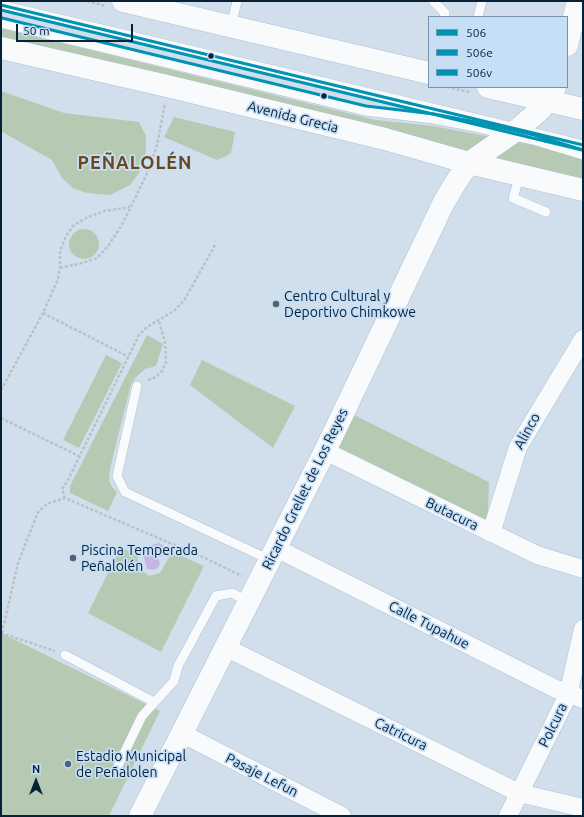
<!DOCTYPE html>
<meta charset="utf-8">
<style>
body{margin:0}
#map{position:relative;width:584px;height:817px;overflow:hidden;background:#d1dfec;font-family:Ubuntu,sans-serif}
canvas{display:block}
.frame{position:absolute;inset:0;border:2px solid #072137;pointer-events:none}
.legend{position:absolute;left:428px;top:16px;width:140px;height:72px;box-sizing:border-box;background:#c6dff7;border:1px solid #7a93aa;margin:0;padding:5px 7px;list-style:none;font-size:12px;color:#072137}
.legend li{display:flex;align-items:center;gap:8px;height:20px}
.legend b{width:20px;border:1px solid #7a93aa}
.north{position:absolute;left:16px;top:761px;width:40px;height:40px;-webkit-text-stroke:3px #c6dff7;paint-order:stroke;rotate:0deg;font-size:11px;font-weight:700;line-height:16px;text-align:center;color:#072137}
.north::after{content:'';display:block;margin:auto;width:14px;height:18px;background:#072137;clip-path:polygon(50% 0,100% 100%,50% 72%,0 100%)}
.scale{position:absolute;left:16px;top:24px;width:117px;height:18px;box-sizing:border-box;border:2px solid #072137;border-top:0;padding-left:5px;font-size:12px;line-height:14px;white-space:nowrap;color:#072137;-webkit-text-stroke:3px #c6dff7;paint-order:stroke}
</style>
<div id="map">
<canvas width="584" height="817"></canvas>
<div class="frame"></div>
<ul class="legend">
<li><b style="height:5px;background:#0093b3"></b>506</li>
<li><b style="height:5px;background:#0093b3"></b>506e</li>
<li><b style="height:5px;background:#0093b3"></b>506v</li>
</ul>
<div class="north">N</div>
<div class="scale">50 m</div>
</div>
<script>
const c = document.querySelector('canvas').getContext('2d');
c.lineJoin = 'round';
function fillPath(path, color) { c.fillStyle = color; c.fill(path, 'evenodd'); }
const shape = rows => new Path2D(rows.map(r => 'M' + r).join(''));
function strokePath(path, color, width, dash) { c.strokeStyle = color; c.lineWidth = width; c.lineCap = dash ? 'butt' : 'round'; c.setLineDash(dash || []); c.stroke(path); }
function label(font, color, halo, rows, align = 'center') {
  c.font = font + ' Ubuntu,sans-serif'; c.lineWidth = 3.5; c.setLineDash([]); c.textBaseline = 'middle'; c.strokeStyle = halo; c.fillStyle = color; for (const [text, x, y, turn = 0] of rows) {
    c.save(); c.translate(x, y); c.rotate((+turn || 0) * Math.PI / 180); c.textAlign = isNaN(turn) ? turn : align; if (halo) c.strokeText(text, 0, 0); c.fillText(text, 0, 0); c.restore();
  }
}
const green = shape([
 [1,28,376,120,433,126,534,145,583,160,583,180,1,40],
 [1,91,64,113,139,122,146,136,146,150,144,163,139,173,130,185,110,195,87,193,73,188,62,178,52,160,4,133,1,130],
 [174,117,235,132,231,153,226,156,217,160,164,137],
 '69 244a15 15 0 1 1 30 0a15 15 0 1 1-30 0Z',
 [147,335,163,344,156,366,145,369,136,377,131,384,110,469,109,481,112,487,117,492,108,511,70,493,70,486],
 [106,355,122,363,79,448,63,440],
 [202,360,295,406,273,448,190,385],
 [352,414,489,482,488,513,487,519,484,521,336,447],
 [121,547,137,556,141,570,149,576,160,573,172,552,204,566,161,652,88,613],
 [1,633,160,711,109,816,1,816]
]);
const water = shape([
 [159,543,164,546,164,554,162,556,158,557,160,564,158,568,153,570,147,569,144,558,146,551,152,545]
]);
const path = shape([
 [87,1,106,6],
 [447,87,470,92],
 [215,245,185,299,174,311,147,327,139,335,68,480,62,489,65,498,207,559,242,576],
 [60,268,82,263,97,258,108,246,122,225,149,169,157,145,165,103],
 [43,313,129,357],
 [148,380,156,377,162,371,166,363,165,342,159,321],
 [1,390,43,313,58,279,60,268,60,251,66,236,74,225,88,217,104,211,130,207],
 [1,418,79,456],
 [1,633,55,651],
 [2,633,18,563,38,512,47,504,65,498]
]);
const service = shape([
 [433,1,445,13,444,17],
 [1,5,495,123,583,145],
 [478,17,482,1],
 [1,23,365,111,433,119,475,127,533,140,583,155],
 [231,27,237,1],
 [520,175,513,198,546,212],
 [137,386,117,476,125,492,270,560],
 [65,655,154,702],
 [115,772,142,716,174,681,178,666,216,596,232,593,248,602]
]);
const minor = shape([
 [325,451,537,555,583,569],
 [491,533,518,447,583,339],
 [276,548,556,689,583,699],
 [225,647,519,793,583,808],
 [181,733,342,816],
 [508,816,563,705,568,695,583,629]
]);
const tertiary = shape([
 [567,45,578,1],
 [140,816,325,451,444,202,456,182,469,163,518,129,541,109,555,87]
]);
const primary = shape([
 [123,1,429,73],
 [1,48,167,86,385,139,469,163,583,190],
 [488,87,583,109]
]);
const bus1 = shape([
 [1,5,583,145]
]);
const bus2 = shape([
 [1,10,582,150]
]);
const bus3 = shape([
 [2,18,366,106,434,114,476,122,534,135,583,150]
]);
const markers = [
 [211,56,3.5,"#072137"],
 [324,96,3.5,"#072137"],
 [276,304,4,"#4e6476"],
 [73,558,4,"#4e6476"],
 [68,764,4,"#4e6476"]
];
const streetNames = [
 ["Avenida Grecia",293,117,14],
 ["Alinco",527,431,-61],
 ["Ricardo Grellet de Los Reyes",305,489,-64],
 ["Butacura",452,514,26],
 ["Calle Tupahue",429,625,27],
 ["Polcura",553,725,-64],
 ["Catricura",401,734,26],
 ["Pasaje Lefun",262,775,27]
];
const poiNames = [
 ["Centro Cultural y",284,296],
 ["Deportivo Chimkowe",284,312],
 ["Piscina Temperada",81,550],
 ["Peñalolén",81,566],
 ["Estadio Municipal",76,756],
 ["de Peñalolen",76,772]
];
const districtNames = [
 ["PEÑALOLÉN",135,163]
];
fillPath(green, '#b6c9b2');
fillPath(water, '#c6b6e3');
strokePath(service, '#adbfd1', 10);
strokePath(minor, '#adbfd1', 19);
strokePath(tertiary, '#adbfd1', 23);
strokePath(primary, '#adbfd1', 23);
strokePath(path, '#b9c1c7', 2.5, [3, 2]);
strokePath(service, '#f8fafc', 9);
strokePath(minor, '#f8fafc', 18);
strokePath(tertiary, '#f8fafc', 22);
strokePath(primary, '#f8fafc', 22);
strokePath(bus1, '#0093b3', 3);
strokePath(bus2, '#0093b3', 3);
strokePath(bus3, '#0093b3', 3);
for (const [x, y, r, color] of markers) { const dot = new Path2D(); dot.arc(x, y, r, 0, 2 * Math.PI); c.fillStyle = color; c.fill(dot); strokePath(dot, '#c6dff7', 1.5); }
label('14px', '#072137', '#c6dff7', streetNames);
label('14px', '#072137', '#c6dff7', poiNames, 'left');
c.letterSpacing = '1px';
label('bold 18px', '#6d4719', '#c6dff7', districtNames);
c.letterSpacing = '0px';
</script>
